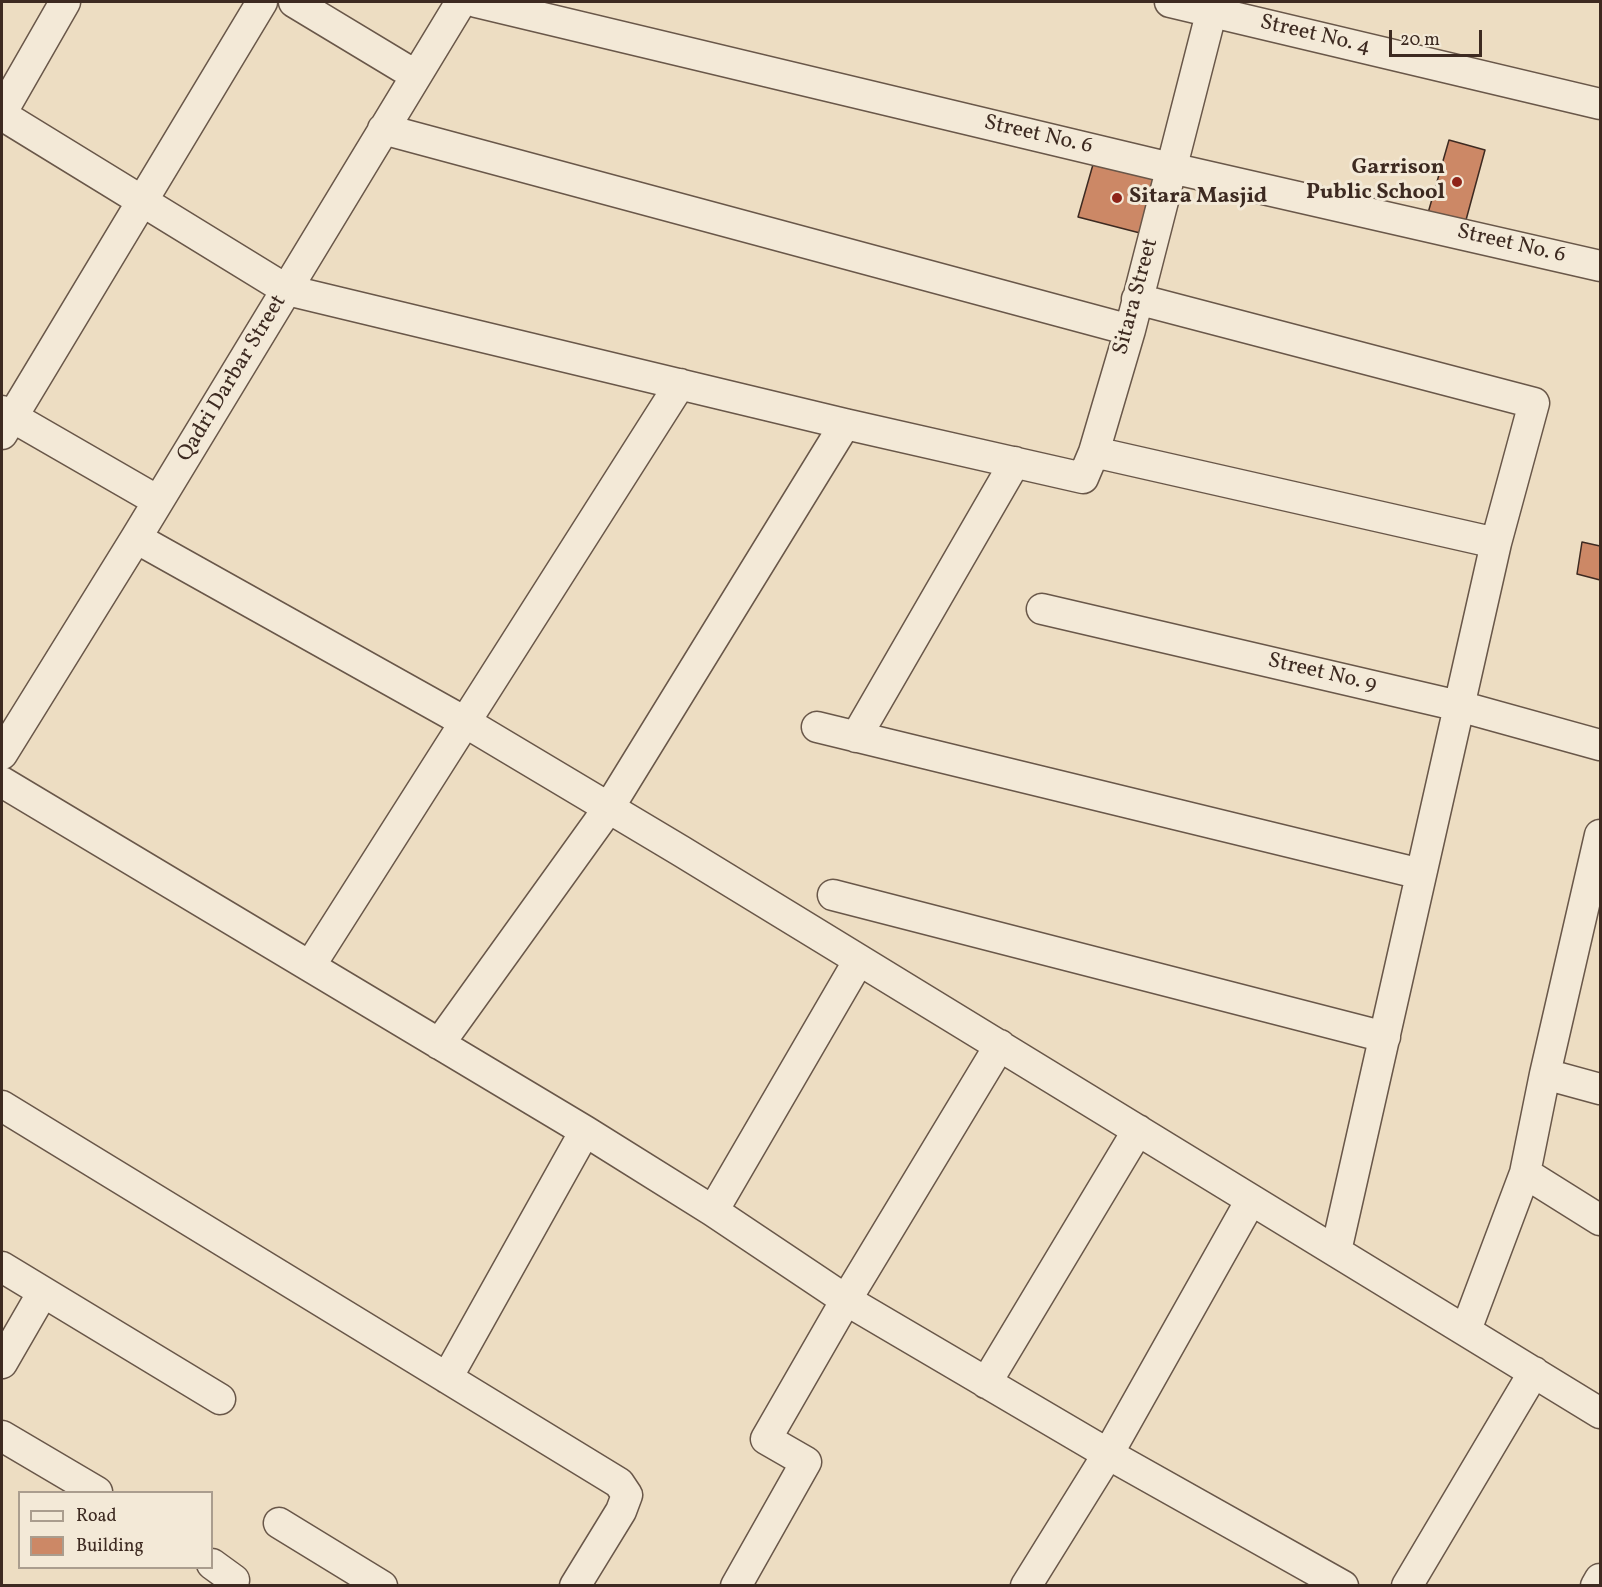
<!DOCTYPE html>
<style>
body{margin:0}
#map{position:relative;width:1602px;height:1587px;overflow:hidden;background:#edddc2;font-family:Vollkorn,serif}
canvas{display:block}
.frame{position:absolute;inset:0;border:3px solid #3d2a21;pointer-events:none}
.legend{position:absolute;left:18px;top:1491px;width:195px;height:78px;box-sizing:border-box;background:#f3e9d7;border:2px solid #aa9d8e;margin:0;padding:8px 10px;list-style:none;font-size:18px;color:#3d2a21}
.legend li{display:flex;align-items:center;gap:12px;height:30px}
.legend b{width:30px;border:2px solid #aa9d8e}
.scale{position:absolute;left:1389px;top:30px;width:93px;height:27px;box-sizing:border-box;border:3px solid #3d2a21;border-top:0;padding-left:8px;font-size:18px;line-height:21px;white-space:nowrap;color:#3d2a21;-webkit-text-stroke:4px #f3e9d7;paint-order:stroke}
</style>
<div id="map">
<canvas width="1602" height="1587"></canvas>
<div class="frame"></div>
<ul class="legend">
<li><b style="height:8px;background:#f3e9d7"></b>Road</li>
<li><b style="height:16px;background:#c86"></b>Building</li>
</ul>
<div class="scale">20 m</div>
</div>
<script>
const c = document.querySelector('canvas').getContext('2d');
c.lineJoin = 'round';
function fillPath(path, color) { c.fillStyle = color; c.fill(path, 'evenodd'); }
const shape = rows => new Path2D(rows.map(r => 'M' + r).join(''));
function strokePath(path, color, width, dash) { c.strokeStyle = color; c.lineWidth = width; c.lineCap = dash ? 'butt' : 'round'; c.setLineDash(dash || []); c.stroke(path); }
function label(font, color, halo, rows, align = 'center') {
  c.font = font + ' Vollkorn,serif'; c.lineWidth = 6; c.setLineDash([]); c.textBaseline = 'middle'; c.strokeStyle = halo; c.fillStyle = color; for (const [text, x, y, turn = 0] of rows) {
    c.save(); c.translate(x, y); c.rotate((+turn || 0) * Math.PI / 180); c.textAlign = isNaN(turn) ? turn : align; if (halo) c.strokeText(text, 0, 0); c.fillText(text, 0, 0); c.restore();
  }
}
const building = shape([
 [1449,140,1485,150,1466,220,1428,213,1449,140],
 [1094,161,1157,178,1140,233,1078,217,1094,161],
 [1582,542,1600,546,1600,580,1577,574,1582,542]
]);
const street = shape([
 [294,2,415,75],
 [476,2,1171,168,1600,266],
 [1170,2,1600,104],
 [2,112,65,2],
 [2,115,287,290,845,424,1083,478,1094,452,1496,543],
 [383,129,1130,330],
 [1137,299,1534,403,1496,543,1336,1251],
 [2,411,158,501],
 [2,434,262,2],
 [1094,452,1130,330,1214,2],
 [136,538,465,722,681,851,1600,1413],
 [1042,609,1459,706,1600,745],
 [817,727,1421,874],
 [856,737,1015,462],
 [2,754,136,538,461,2],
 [2,782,585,1131,713,1211,846,1300,1108,1454,1343,1586],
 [833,895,1385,1037],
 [310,966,680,384],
 [439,1044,608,809,845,424],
 [1545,1074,1600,1089],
 [2,1106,619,1483,627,1495,621,1511,575,1586],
 [1525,1173,1600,1220],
 [713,1211,859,960],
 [2,1267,220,1399],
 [1466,1330,1525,1173,1545,1074,1600,835],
 [2,1363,43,1292],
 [447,1378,585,1131],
 [986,1383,1138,1130],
 [2,1436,97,1492],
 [279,1523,382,1586],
 [212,1564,234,1580],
 [736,1586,806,1462,766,1439,846,1300,1000,1045],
 [1026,1586,1108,1454,1251,1200],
 [1407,1586,1534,1372],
 [1596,1586,1600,1579]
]);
const markers = [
 [1457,182,6,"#8f2418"],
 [1117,198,6,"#8f2418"]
];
const streetNames = [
 ["Street No. 4",1315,36,13],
 ["Street No. 6",1038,136,13],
 ["Street No. 6",1511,245,13],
 ["Sitara Street",1137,297,-75],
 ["Qadri Darbar Street",233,379,-59],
 ["Street No. 9",1322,674,13]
];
const poiNames = [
 ["Garrison",1445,169],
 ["Public School",1445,194],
 ["Sitara Masjid",1129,198,"left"]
];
fillPath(building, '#c86');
strokePath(building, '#3d2a21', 1.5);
strokePath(street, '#695749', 33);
strokePath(street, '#f3e9d7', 30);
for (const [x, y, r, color] of markers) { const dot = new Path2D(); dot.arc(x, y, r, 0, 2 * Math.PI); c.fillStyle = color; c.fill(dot); strokePath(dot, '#f3e9d7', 2); }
label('22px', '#3d2a21', '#f3e9d7', streetNames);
label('bold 22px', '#3d2a21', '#f3e9d7', poiNames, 'right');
</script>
